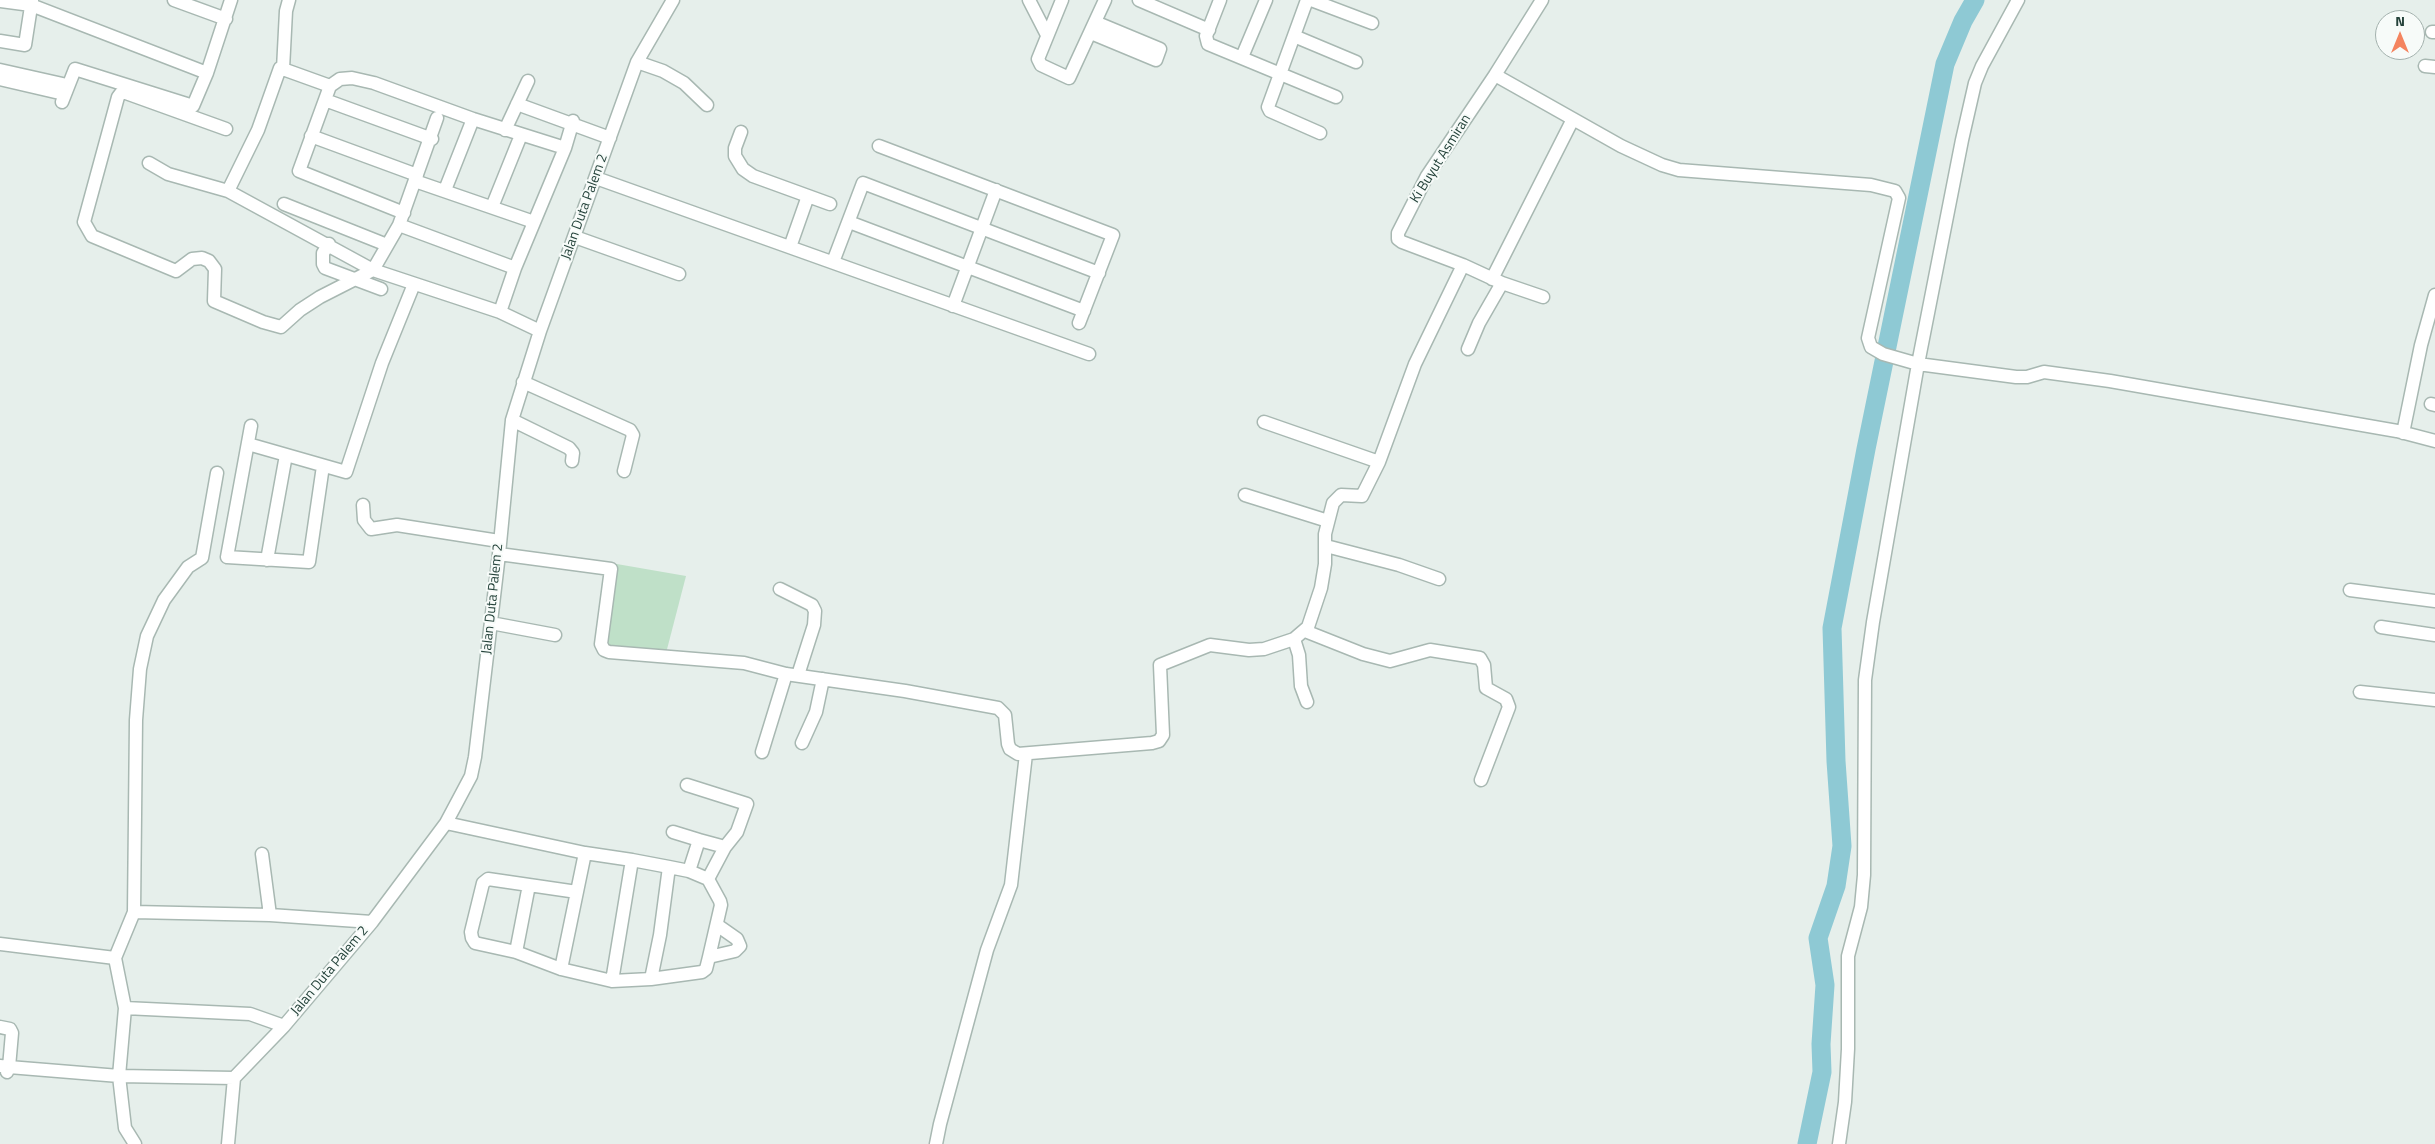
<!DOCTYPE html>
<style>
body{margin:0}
#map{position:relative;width:2435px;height:1144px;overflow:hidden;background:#e6efeb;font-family:"Titillium Web",sans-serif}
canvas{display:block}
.north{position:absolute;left:2375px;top:10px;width:50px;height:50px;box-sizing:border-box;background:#f7fbf9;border:1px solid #a3b1ad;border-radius:50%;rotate:0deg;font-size:14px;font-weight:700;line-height:20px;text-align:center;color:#24423a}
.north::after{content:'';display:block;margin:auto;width:18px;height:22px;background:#f4845f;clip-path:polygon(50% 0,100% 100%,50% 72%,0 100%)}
</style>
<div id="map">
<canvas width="2435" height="1144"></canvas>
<div class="north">N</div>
</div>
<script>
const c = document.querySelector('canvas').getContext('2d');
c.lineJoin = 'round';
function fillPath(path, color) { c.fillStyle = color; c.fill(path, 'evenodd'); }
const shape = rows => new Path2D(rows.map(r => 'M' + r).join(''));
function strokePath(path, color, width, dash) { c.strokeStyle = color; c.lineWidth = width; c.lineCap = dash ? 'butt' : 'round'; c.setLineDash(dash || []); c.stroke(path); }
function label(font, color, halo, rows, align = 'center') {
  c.font = font + ' "Titillium Web",sans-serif'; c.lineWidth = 4; c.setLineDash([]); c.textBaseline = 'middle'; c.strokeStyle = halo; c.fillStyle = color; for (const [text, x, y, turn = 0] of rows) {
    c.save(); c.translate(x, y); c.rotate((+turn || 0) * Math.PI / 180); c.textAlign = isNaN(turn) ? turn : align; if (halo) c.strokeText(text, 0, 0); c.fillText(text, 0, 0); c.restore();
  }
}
const green = shape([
 [611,563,686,576,665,657,596,644]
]);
const river = shape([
 [1807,1144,1822,1072,1821,1044,1825,985,1818,938,1836,886,1842,846,1836,761,1832,628,1866,449,1945,64,1963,21,1975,0]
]);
const minor = shape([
 [174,0,226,19],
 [1029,0,1047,35],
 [1062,0,1038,59,1041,65,1069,78,1105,0],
 [1139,0,1209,30],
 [1220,0,1206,36,1208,44,1336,97],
 [1307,0,1268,107,1270,111,1320,133],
 [1311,0,1372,23],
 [0,1,31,5,207,73],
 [2432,32,2435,32],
 [1091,33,1156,60,1160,49,1095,22],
 [1294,36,1356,62],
 [0,41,25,45,32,0],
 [1242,57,1266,0],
 [637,62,663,71,684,83,707,105],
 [2425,66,2435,67],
 [283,69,286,11,289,0],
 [0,70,67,85],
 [1495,75,1621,146,1662,165,1679,170,1871,185,1895,191,1899,198,1868,338,1871,347,1883,354,1918,364,2016,377,2027,377,2044,372,2110,381,2397,431,2435,441],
 [0,79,64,94],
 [330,86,299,171,404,213],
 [325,100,432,139],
 [62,102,75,69,193,106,207,73,231,0],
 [517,104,610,138],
 [226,129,126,93,121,93,118,97,84,222,92,236,176,271,192,259,202,258,209,261,215,269,214,301,263,322,281,327,300,310,320,297,373,270,399,225,437,118],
 [505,130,528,81],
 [741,132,735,148,735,156,743,169,753,176,830,204],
 [311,136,417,175],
 [879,146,1113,235,1079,323],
 [149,163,168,174,228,191,373,270,500,312,540,331],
 [596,178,1089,354],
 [415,181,534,222],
 [445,190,473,119],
 [228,191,258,130,280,68,330,86,340,79,352,78,374,83,473,119,565,148],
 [284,204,387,245],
 [492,207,521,135],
 [849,222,1084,311],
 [399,225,515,268],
 [575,237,679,274],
 [329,244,323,253,323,264,325,268,381,289],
 [790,247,808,196],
 [833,262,863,183,1099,273],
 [1492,279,1573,119],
 [1502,283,1543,297],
 [953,306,996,190],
 [500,312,515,268,565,148,573,121],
 [1468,349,1479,323,1502,283,1463,265,1402,242,1398,239,1398,233,1427,176,1495,75,1542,0],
 [523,382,630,430,633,435,624,471],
 [2431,404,2435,405],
 [512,420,569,448,573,453,572,461],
 [251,426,227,557,309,562,323,466],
 [2403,433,2421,345,2435,295],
 [248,444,346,472,382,363,414,284],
 [1379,462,1415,364,1463,265],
 [1245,495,1328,521],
 [363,505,364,520,371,529,397,525,499,541],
 [1326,546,1399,565,1439,579],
 [499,554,611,569,601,644,604,650,609,652,744,663,786,674,905,691,998,708,1005,715,1008,744,1010,749,1018,754,1152,743,1159,741,1163,735,1160,665,1210,645,1249,650,1264,649,1294,639,1308,627,1321,588,1325,564,1325,534,1333,503,1341,495,1362,496,1379,462,1264,422],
 [267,560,286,455],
 [780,589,812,605,815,611,814,625,798,675],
 [2350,590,2435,601],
 [491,623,555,635],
 [2381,627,2435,635],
 [1305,631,1363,654,1390,661,1430,650,1480,658,1484,665,1486,688,1506,699,1509,707,1481,780],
 [1294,639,1299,655,1301,686,1307,702],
 [2360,692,2435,700],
 [802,743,816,712,823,679],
 [762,752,786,674],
 [687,785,747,804,737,832,725,847,708,879],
 [446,823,585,853,561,969],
 [673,832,699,840],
 [585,853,632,860,612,981],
 [262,854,270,915],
 [632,860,669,867,660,935,651,979],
 [689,871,699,840,725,847],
 [577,892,488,879,483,883,471,932,472,938,475,943,516,952,561,969,612,981,651,979,702,972,706,969,709,957,721,905,720,901,708,879,689,871,669,867],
 [134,912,270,915,372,922],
 [0,944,115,958],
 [516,952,529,885],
 [709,957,735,951,740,946,737,939,717,925],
 [125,1008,250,1014,284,1026],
 [0,1027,10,1029,12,1033,9,1067,0,1066],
 [7,1072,9,1067,119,1076,234,1078],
 [135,1144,125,1128,119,1076,125,1008,115,958,134,912,136,720,140,669,147,636,164,600,188,567,202,558,217,473],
 [228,1144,234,1078,284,1026,372,922,446,823,471,776,475,757,499,554,512,420,540,331,637,62,673,0],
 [936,1144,940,1124,987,950,1011,885,1026,754],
 [1839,1144,1845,1102,1848,1049,1848,956,1861,907,1864,875,1865,680,1873,622,1918,364,1962,140,1975,83,1982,66,2018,0]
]);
const streetNames = [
 ["Ki Buyut Asmiran",1441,159,-58],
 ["Jalan Duta Palem 2",585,207,-70],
 ["Jalan Duta Palem 2",493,599,-84],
 ["Jalan Duta Palem 2",330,971,-50]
];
fillPath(green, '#bfe0c8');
strokePath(river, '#8ec9d4', 19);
strokePath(minor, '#a8b8b2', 15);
strokePath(minor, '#fff', 12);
label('14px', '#24423a', '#f7fbf9', streetNames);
</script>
